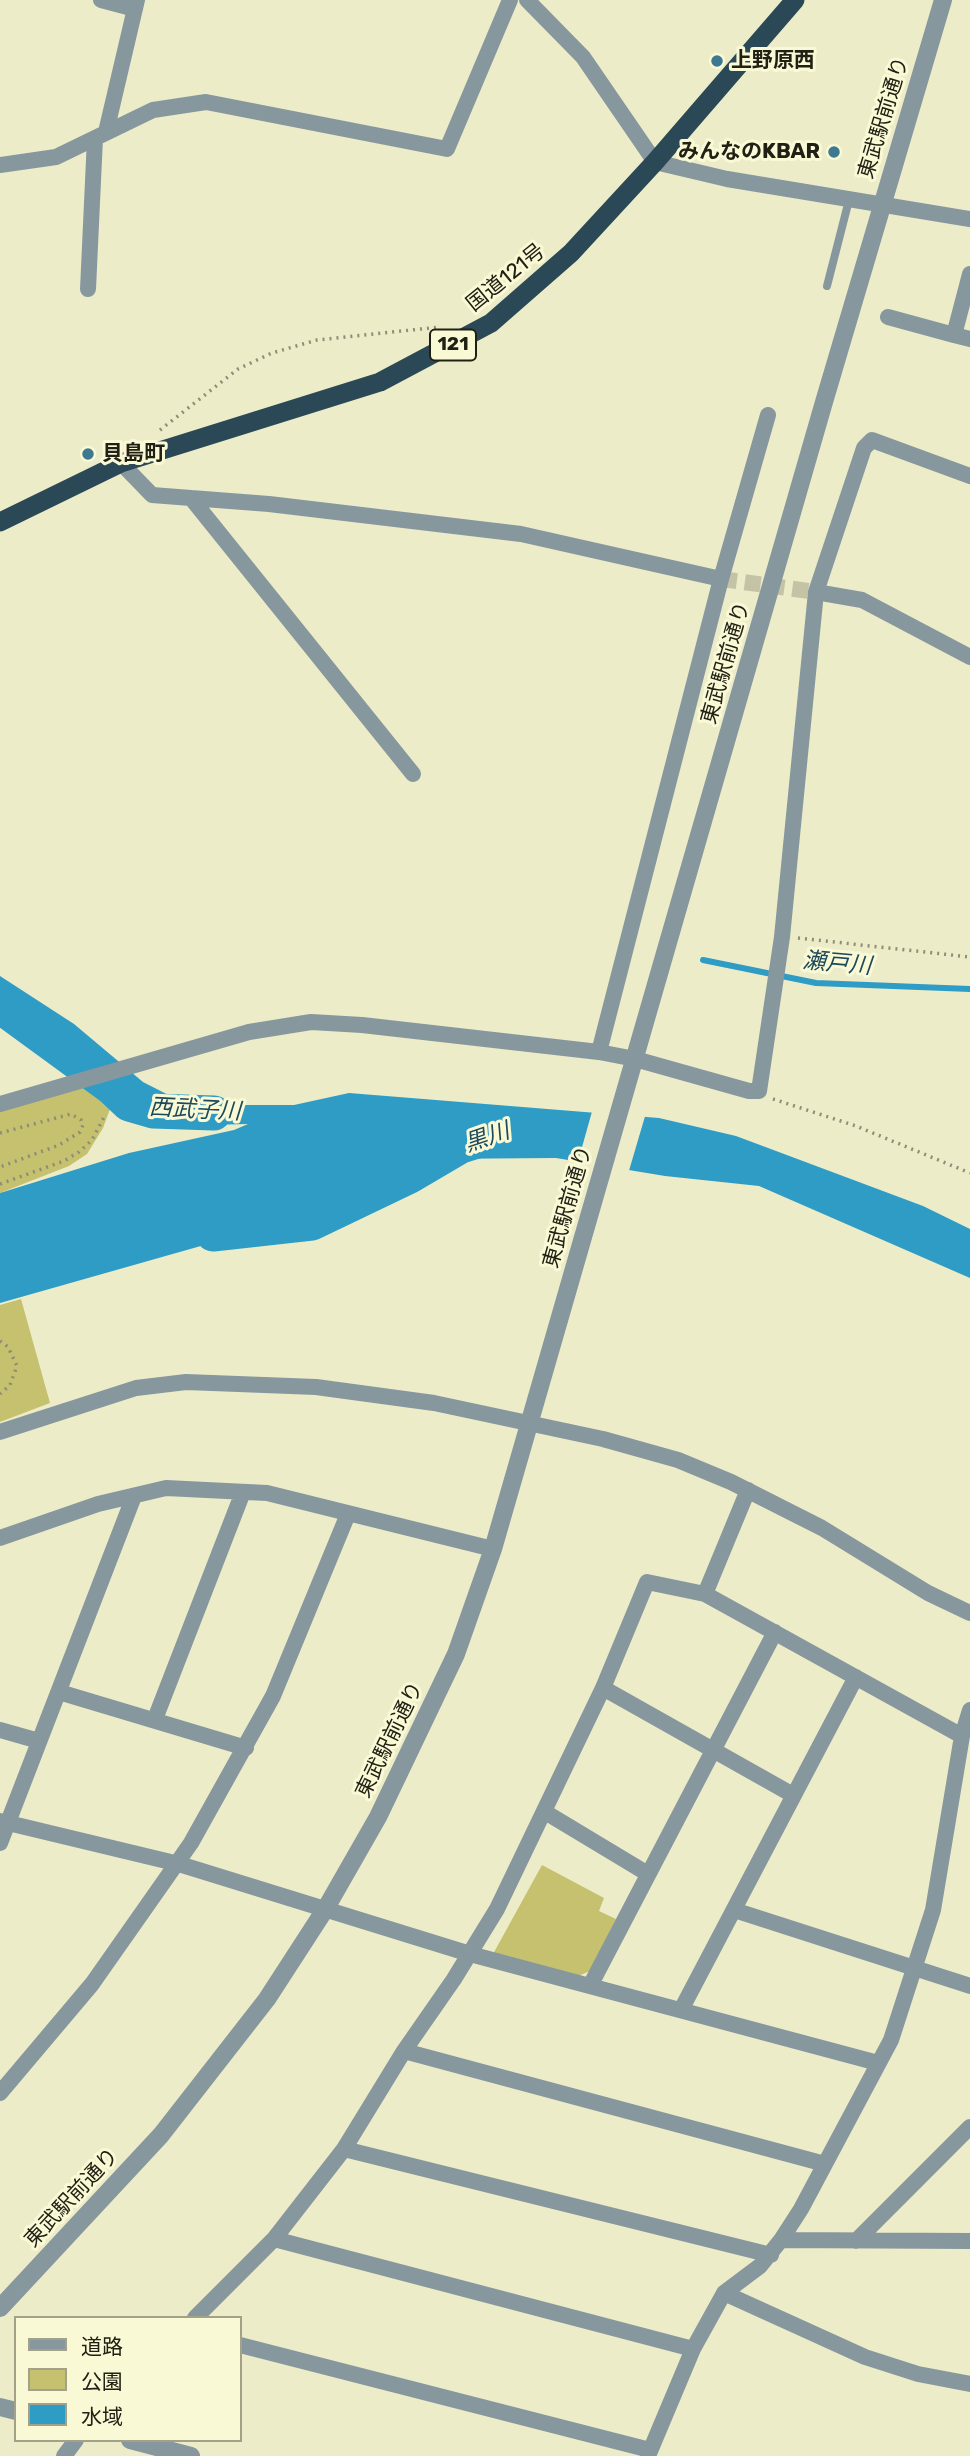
<!DOCTYPE html>
<meta charset="utf-8">
<style>
body{margin:0}
#map{position:relative;width:970px;height:2456px;overflow:hidden;background:#edecc9;font-family:Rubik,"Noto Sans JP",sans-serif}
canvas{display:block}
.legend{position:absolute;left:14px;top:2316px;width:228px;height:126px;box-sizing:border-box;background:#faf9d6;border:2px solid #a3a288;margin:0;padding:9px 12px;list-style:none;font-size:21px;color:#212014}
.legend li{display:flex;align-items:center;gap:14px;height:35px}
.legend b{width:35px;border:2px solid #a3a288}
</style>
<div id="map">
<canvas width="970" height="2456"></canvas>
<ul class="legend">
<li><b style="height:9px;background:#87979e"></b>道路</li>
<li><b style="height:19px;background:#c5c16e"></b>公園</li>
<li><b style="height:19px;background:#2f9cc5"></b>水域</li>
</ul>
</div>
<script>
const c = document.querySelector('canvas').getContext('2d');
c.lineJoin = 'round';
function fillPath(path, color) { c.fillStyle = color; c.fill(path, 'evenodd'); }
const shape = rows => new Path2D(rows.map(r => 'M' + r).join(''));
function strokePath(path, color, width, dash) { c.strokeStyle = color; c.lineWidth = width; c.lineCap = dash ? 'butt' : 'round'; c.setLineDash(dash || []); c.stroke(path); }
function label(font, color, halo, rows, align = 'center') {
  c.font = font + ' Rubik,"Noto Sans JP",sans-serif'; c.lineWidth = 6; c.setLineDash([]); c.textBaseline = 'middle'; c.strokeStyle = halo; c.fillStyle = color; for (const [text, x, y, turn = 0] of rows) {
    c.save(); c.translate(x, y); c.rotate((+turn || 0) * Math.PI / 180); c.textAlign = isNaN(turn) ? turn : align; if (halo) c.strokeText(text, 0, 0); c.fillText(text, 0, 0); c.restore();
  }
}
const green = shape([
 [99,1084,108,1090,113,1101,103,1128,87,1154,69,1166,0,1193,0,1109],
 [21,1299,50,1403,0,1422,0,1305],
 [542,1865,604,1898,599,1911,616,1919,590,1971,576,1977,493,1954]
]);
const water = shape([
 [0,976,74,1024,143,1082,188,1105,294,1105,349,1093,659,1118,736,1136,923,1206,970,1229,970,1278,759,1186,665,1176,556,1158,431,1159,310,1215,0,1303,0,1193,129,1153,234,1130,248,1124,206,1125,134,1099,77,1048,0,995]
]);
const pier = shape([
 [593,1108,646,1113,628,1174,577,1165]
]);
const stream = shape([
 [703,960,816,983,970,989]
]);
const river = shape([
 [0,1006,111,1087,129,1104,153,1111,214,1113],
 [213,1234,312,1223,410,1176,461,1146,483,1139]
]);
const minorTunnel = shape([
 [721,579,816,592]
]);
const path = shape([
 [160,430,238,369,272,353,317,340,440,327],
 [798,938,970,957],
 [773,1099,856,1126,970,1173],
 [0,1133,71,1114,81,1120,83,1125,80,1132,59,1145,0,1167],
 [0,1184,64,1161,79,1152,92,1140,104,1117],
 [0,1341,8,1347,17,1366,10,1385,0,1394]
]);
const service = shape([
 [827,286,849,200]
]);
const minor = shape([
 [101,0,135,9],
 [527,0,583,57,655,162,727,179,970,219],
 [106,132,137,0],
 [0,165,56,157,153,110,206,102,447,149,510,0],
 [970,274,954,335,970,339],
 [88,289,95,138],
 [888,317,954,335],
 [121,463,152,495,269,504,521,534,721,579],
 [191,498,413,774],
 [816,592,862,600,970,657],
 [599,1052,721,579,768,415],
 [0,1104,249,1032,311,1022,362,1025,599,1052,635,1059,749,1091,759,1091,782,937,816,592,864,448,872,440,970,476],
 [0,1432,136,1388,186,1382,316,1387,434,1403,603,1439,678,1460,731,1482,822,1528,928,1593,970,1613],
 [0,1538,98,1504,166,1488,267,1493,493,1549],
 [705,1594,748,1490],
 [603,1688,793,1795],
 [59,1692,246,1748],
 [155,1719,243,1492],
 [0,1730,39,1741],
 [545,1812,648,1874],
 [0,1821,179,1864,470,1954,878,2063],
 [0,1843,134,1496],
 [734,1910,970,1986],
 [590,1986,775,1632],
 [681,2010,856,1677],
 [0,2093,92,1984,191,1843,273,1696,348,1514],
 [344,2149,771,2255],
 [825,2164,404,2051,454,1979,497,1909,603,1688,647,1582,705,1594,962,1736],
 [274,2239,693,2349],
 [781,2240,970,2241],
 [856,2241,970,2127],
 [724,2293,865,2357,918,2374,970,2384],
 [195,2318,274,2239,344,2149,404,2051],
 [240,2345,650,2450],
 [64,2456,76,2440],
 [648,2456,693,2349,724,2293,760,2266,781,2240,801,2209,891,2040,933,1910,962,1736,970,1710]
]);
const tertiary = shape([
 [0,2308,161,2135,267,1999,326,1908,378,1817,456,1654,493,1549,824,402,943,0],
 [0,2407,16,2411],
 [130,2440,191,2456]
]);
const trunk = shape([
 [0,522,121,463,380,382,491,323,571,253,655,162,795,0]
]);
const markers = [
 [717,61,7,"#3e7991"],
 [834,152,7,"#3e7991"],
 [88,454,7,"#3e7991"]
];
const shields = [
 [453,345,46]
];
const shieldNames = [
 ["121",453,345]
];
const poiNames = [
 ["上野原西",731,61],
 ["みんなのKBAR",820,152,"right"],
 ["貝島町",102,454]
];
const streetNames = [
 ["東武駅前通り",884,118,-73],
 ["国道121号",506,278,-39],
 ["東武駅前通り",726,663,-74],
 ["東武駅前通り",568,1207,-74],
 ["東武駅前通り",390,1740,-64],
 ["東武駅前通り",72,2198,-47]
];
const waterNames = [
 ["瀬戸川",837,964,5],
 ["西武子川",195,1110,3],
 ["黒川",487,1138,-19]
];
fillPath(green, '#c5c16e');
fillPath(water, '#2f9cc5');
fillPath(pier, '#edecc9');
strokePath(stream, '#2f9cc5', 6);
strokePath(river, '#2f9cc5', 35);
strokePath(minorTunnel, '#c4c3a5', 16, [16, 8]);
strokePath(path, '#8e8d75', 3.5, [2, 5]);
strokePath(service, '#87979e', 8);
strokePath(minor, '#87979e', 16);
strokePath(tertiary, '#87979e', 18);
strokePath(trunk, '#2a4855', 19);
for (const [x, y, r, color] of markers) { const dot = new Path2D(); dot.arc(x, y, r, 0, 2 * Math.PI); c.fillStyle = color; c.fill(dot); strokePath(dot, '#faf9d6', 2.5); }
for (const [x, y, w] of shields) { const box = new Path2D(); box.roundRect(x - w / 2, y - 15.5, w, 31, 5); c.fillStyle = '#faf9d6'; c.fill(box); strokePath(box, '#212014', 2); }
label('bold 19px', '#212014', null, shieldNames);
label('bold 21px', '#212014', '#faf9d6', poiNames, 'left');
label('21px', '#212014', '#faf9d6', streetNames);
label('italic 23px', '#1d495b', '#faf9d6', waterNames);
</script>
